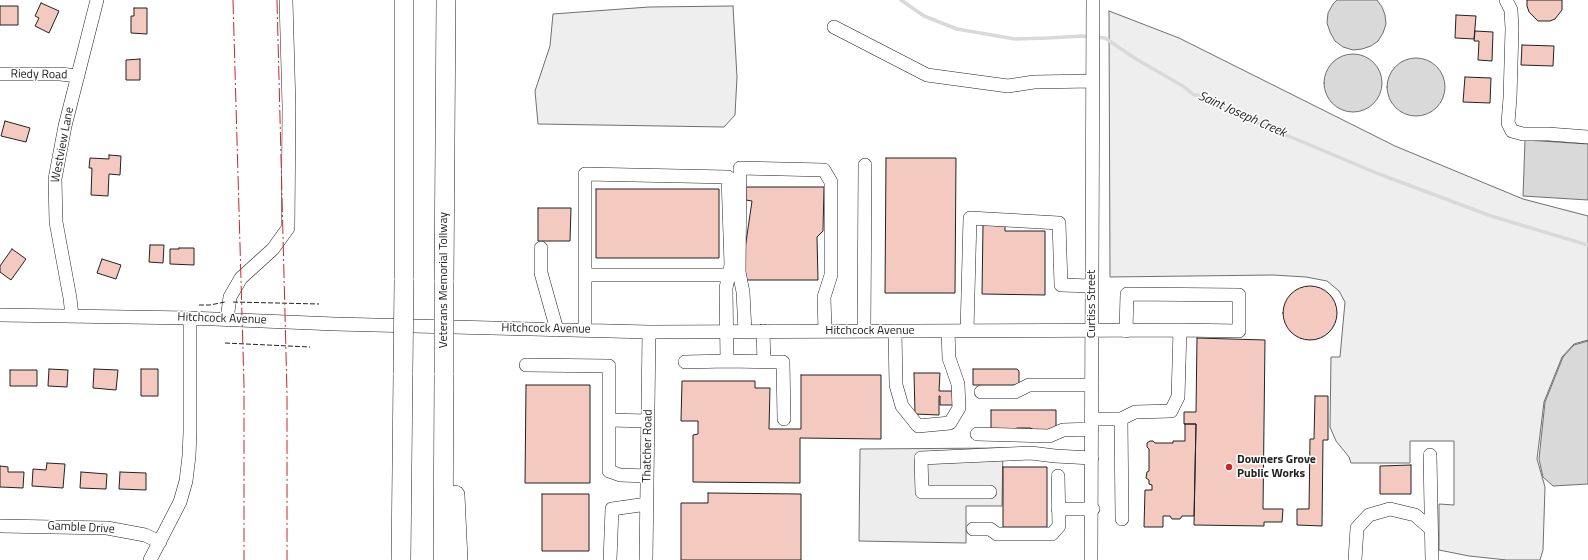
<!DOCTYPE html>
<style>
body{margin:0}
canvas{display:block;background:#fff}
</style>
<canvas width="1588" height="560"></canvas>
<script>
const c = document.querySelector('canvas').getContext('2d');
c.lineJoin = 'round';
function fillPath(path, color) { c.fillStyle = color; c.fill(path, 'evenodd'); }
const shape = rows => new Path2D(rows.map(r => 'M' + r).join(''));
function strokePath(path, color, width, dash) { c.strokeStyle = color; c.lineWidth = width; c.lineCap = dash ? 'butt' : 'round'; c.setLineDash(dash || []); c.stroke(path); }
function label(font, color, halo, rows, align = 'center') {
  c.font = font + ' "Titillium Web",sans-serif'; c.lineWidth = 3; c.setLineDash([]); c.textBaseline = 'middle'; c.strokeStyle = halo; c.fillStyle = color; for (const [text, x, y, turn = 0] of rows) {
    c.save(); c.translate(x, y); c.rotate((+turn || 0) * Math.PI / 180); c.textAlign = isNaN(turn) ? turn : align; if (halo) c.strokeText(text, 0, 0); c.fillText(text, 0, 0); c.restore();
  }
}
const green = shape([
 [733,6,737,77,735,115,724,127,538,124,535,91,550,46,553,14,649,7,733,6],
 [1109,11,1179,38,1395,146,1523,199,1588,216,1588,340,1574,344,1562,357,1544,402,1537,459,1545,487,1543,550,1540,560,1507,560,1469,556,1439,550,1439,504,1454,505,1454,441,1410,441,1410,463,1351,463,1349,457,1336,441,1330,427,1331,357,1340,357,1345,302,1339,291,1327,281,1306,277,1273,275,1110,277,1109,11]
]);
const parking = shape([
 [1003,448,1002,506,966,506,966,543,859,541,860,449,1003,448]
]);
const water = shape([
 [1337,0,1377,0,1382,7,1385,15,1386,24,1383,33,1378,41,1371,46,1362,49,1353,50,1343,47,1335,41,1330,32,1327,23,1328,13,1333,4,1337,0],
 '1324 83a29 29 0 1 1 58 0a29 29 0 1 1-58 0Z',
 '1387 87a29 29 0 1 1 58 0a29 29 0 1 1-58 0Z',
 [1525,140,1588,144,1588,200,1523,196,1525,140],
 [1588,341,1588,484,1553,486,1543,477,1539,459,1545,402,1563,357,1574,345,1588,341]
]);
const stream = shape([
 [901,0,924,16,957,29,1015,39,1048,38,1082,36,1105,38,1136,59,1183,86,1194,95,1198,95,1205,101,1379,174,1491,216,1588,245]
]);
const building = shape([
 [1527,0,1562,0,1562,10,1555,19,1550,21,1538,21,1529,12,1527,6,1527,0],
 [41,3,59,11,49,33,35,26,39,18,35,16,41,3],
 [0,6,18,6,18,25,0,25,0,6],
 [134,8,147,8,147,34,131,33,131,16,134,16,134,8],
 [1456,15,1476,16,1474,39,1455,38,1456,15],
 [1475,31,1493,32,1492,61,1478,60,1479,41,1474,41,1475,31],
 [1522,45,1554,46,1553,66,1521,65,1522,45],
 [140,59,140,80,126,80,126,60,140,59],
 [1465,77,1491,78,1490,103,1463,102,1465,77],
 [5,121,30,128,26,142,1,136,5,121],
 [109,155,121,156,120,175,109,174,108,196,91,195,92,168,89,168,90,158,109,159,109,155],
 [886,158,956,158,955,293,885,293,886,158],
 [746,187,824,187,823,231,817,237,818,280,745,280,745,249,752,201,746,200,746,187],
 [596,189,719,189,719,258,596,258,596,189],
 [538,208,571,208,570,241,538,241,538,208],
 [983,225,1005,226,1005,231,1045,231,1045,295,982,294,983,225],
 [150,245,164,245,163,263,149,262,150,245],
 [179,248,194,248,194,265,170,264,170,249,179,249,179,248],
 [12,249,26,259,11,280,0,272,0,266,12,249],
 [102,259,121,265,116,279,97,273,102,259],
 '1283 313a27 27 0 1 1 54 0a27 27 0 1 1-54 0Z',
 [1197,338,1265,340,1263,509,1283,509,1282,522,1264,522,1264,526,1194,525,1196,424,1184,424,1184,412,1196,412,1197,338],
 [49,369,68,370,67,387,48,386,49,369],
 [94,369,118,370,116,390,93,388,94,369],
 [141,369,158,369,158,396,141,396,141,369],
 [973,369,1017,369,1019,371,1019,385,973,385,973,369],
 [10,370,37,370,37,386,10,386,10,370],
 [914,373,940,373,939,391,956,391,956,405,940,405,940,396,939,396,939,415,915,414,914,373],
 [801,375,881,375,881,439,800,438,800,483,693,482,693,435,698,434,698,421,681,421,682,381,755,381,755,388,770,388,769,429,801,429,801,375],
 [526,385,590,385,590,483,525,483,526,385],
 [1315,396,1328,396,1328,440,1323,440,1322,526,1297,525,1297,509,1309,509,1310,439,1314,439,1315,396],
 [991,410,1056,410,1056,432,1038,432,1030,428,1017,428,1008,432,991,432,991,410],
 [1185,424,1196,424,1194,516,1182,516,1180,519,1172,519,1170,516,1163,516,1163,527,1144,527,1145,490,1152,490,1152,485,1149,484,1149,480,1146,478,1147,472,1149,471,1149,449,1147,447,1147,443,1150,441,1153,441,1155,443,1173,443,1173,441,1185,441,1185,424],
 [47,463,65,464,63,488,32,486,33,469,46,470,47,463],
 [1411,465,1411,494,1380,494,1380,466,1411,465],
 [0,466,8,467,8,472,24,472,23,488,0,487,0,466],
 [1003,467,1047,467,1047,527,1003,527,1003,467],
 [81,472,107,474,106,489,80,488,81,472],
 [120,472,146,473,146,490,119,489,120,472],
 [708,493,801,494,801,560,681,560,681,503,708,503,708,493],
 [542,494,589,494,589,551,542,551,542,494]
]);
const minor = shape([
 [1506,0,1511,10,1512,29,1510,98,1508,123,1512,131,1523,134,1548,134,1588,137],
 [834,27,927,75,1008,86,1034,82,1093,81],
 [0,74,60,74,78,76],
 [541,248,541,273,557,330],
 [585,275,729,275],
 [0,315,190,318,335,324,649,332,1180,330,1178,397,1171,411,1135,412,1121,419],
 [72,316,70,298,56,222,55,179,65,126,97,0],
 [227,319,230,297,241,278,273,249,288,228,289,106,286,0],
 [585,330,585,174,728,177,731,265,726,288,727,361,685,362],
 [745,331,743,292,739,272,740,168,824,170,831,182,831,275,824,297,825,331],
 [763,331,764,362],
 [864,331,865,165],
 [895,331,896,385,902,406,918,426,950,423,959,408,958,384,949,358,948,331],
 [967,331,970,218,1059,223,1061,285,1092,286],
 [1126,331,1127,294,1239,295,1239,331,1180,330],
 [727,361,783,362,784,419],
 [526,365,609,366,609,471,620,475,647,476],
 [981,392,1015,392,1029,385,1092,385],
 [1092,419,1121,419,1122,519],
 [609,420,648,421],
 [977,434,1049,436,1063,430,1092,429],
 [1430,455,1432,560],
 [990,492,922,492,921,458,1031,453,1055,456,1092,458],
 [1058,509,1093,509],
 [0,526,107,528,145,535,160,542],
 [973,529,990,529,997,534,1052,534,1059,526,1058,476],
 [150,560,180,502,186,481,189,456,190,432,190,318],
 [610,560,612,509,647,504],
 [646,560,649,332],
 [1091,560,1093,0],
 [1355,560,1357,528,1369,515,1390,509,1415,515,1431,529]
]);
const highway = shape([
 [404,280,404,0],
 [444,282,446,0],
 [455,495,458,560],
 [401,560,403,373],
 [443,560,444,373]
]);
const highwayBridge = shape([
 [444,282,444,373],
 [403,373,404,280]
]);
const fence = shape([
 [233,302,319,304],
 [199,305,210,305,225,302],
 [225,343,310,347]
]);
const power = shape([
 [233,0,244,385,244,560],
 [277,0,287,393,287,560]
]);
const markers = [
 [1229,467,4,"#c62828"]
];
const streetNames = [
 ["Riedy Road",39,75,1],
 ["Westview Lane",63,145,-79],
 ["Veterans Memorial Tollway",444,280,-90],
 ["Curtiss Street",1092,304,-90],
 ["Hitchcock Avenue",222,319,2],
 ["Hitchcock Avenue",546,329,1],
 ["Hitchcock Avenue",870,331],
 ["Thatcher Road",648,446,-89],
 ["Gamble Drive",81,528,3]
];
const poiNames = [
 ["Downers Grove",1237,460],
 ["Public Works",1237,474]
];
const waterNames = [
 ["Saint Joseph Creek",1242,115,24]
];
fillPath(green, '#eee');
strokePath(green, '#6f6f6f', 1);
fillPath(parking, '#ededed');
strokePath(parking, '#6f6f6f', 1);
fillPath(water, '#d9d9d9');
strokePath(water, '#6f6f6f', 1);
strokePath(stream, '#d9d9d9', 3.5);
fillPath(building, '#f3c9c0');
strokePath(building, '#222', 1);
strokePath(minor, '#222', 14);
strokePath(highway, '#222', 20);
strokePath(minor, '#fff', 13);
strokePath(highway, '#fff', 19);
strokePath(highwayBridge, '#222', 20, []);
strokePath(highwayBridge, '#fff', 19);
strokePath(fence, '#222', 1, [5, 2]);
strokePath(power, '#c62828', 1, [14, 3, 2, 3]);
for (const [x, y, r, color] of markers) { const dot = new Path2D(); dot.arc(x, y, r, 0, 2 * Math.PI); c.fillStyle = color; c.fill(dot); strokePath(dot, '#fff', 1.5); }
label('12px', '#222', '#fff', streetNames);
label('bold 12px', '#222', '#fff', poiNames, 'left');
label('italic 13px', '#222', '#fff', waterNames);
</script>
